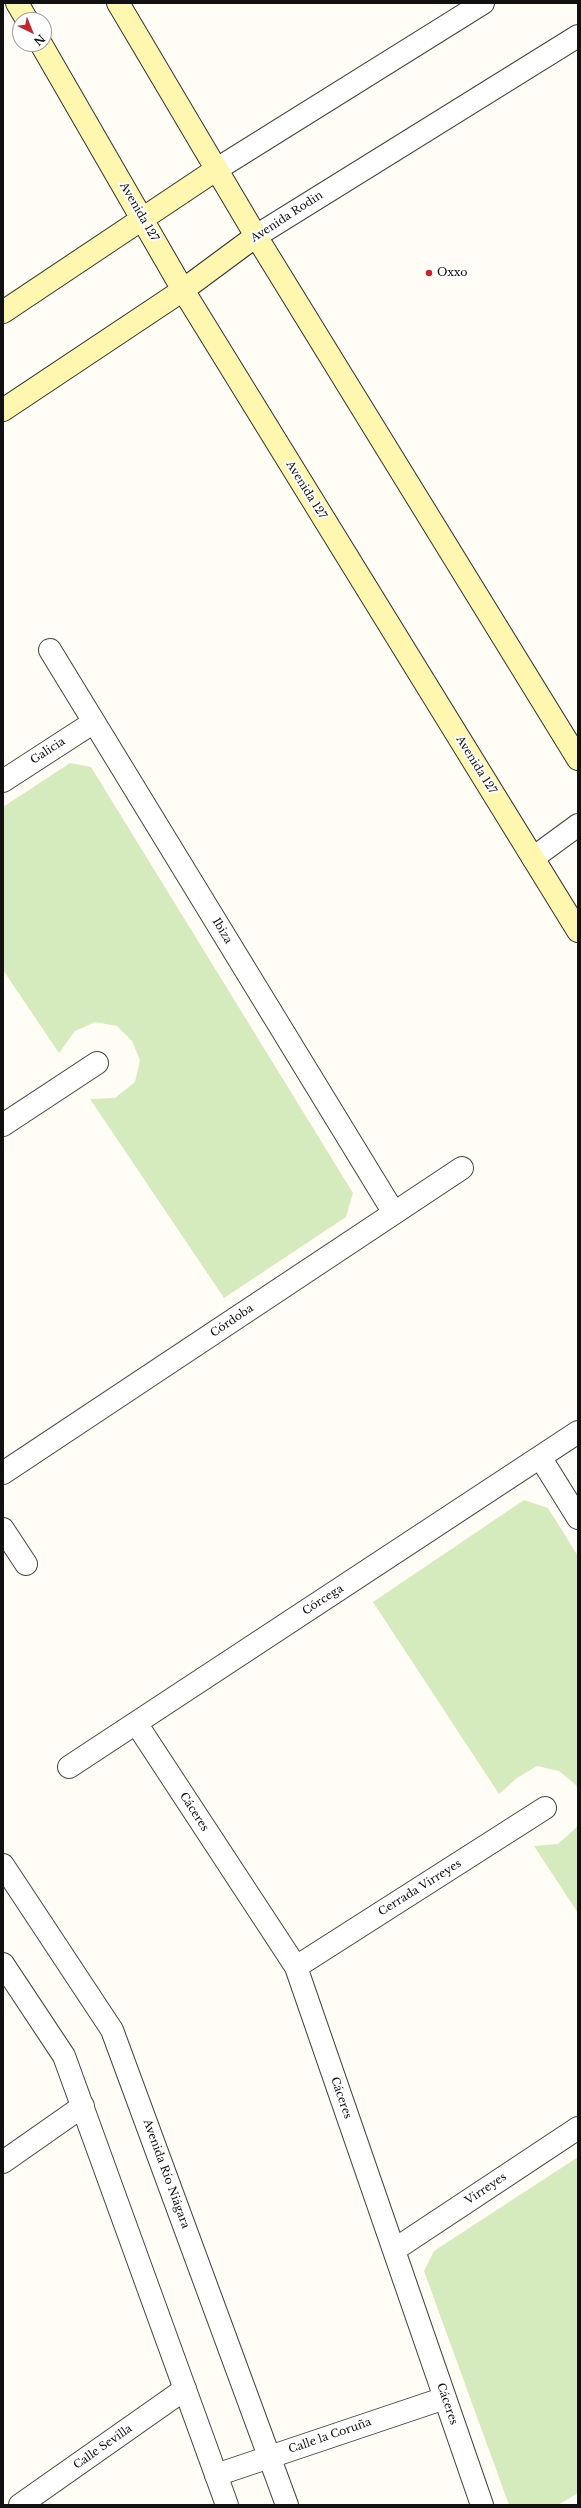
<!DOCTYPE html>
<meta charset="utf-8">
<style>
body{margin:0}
#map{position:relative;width:581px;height:2508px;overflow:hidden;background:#fffdf5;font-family:"Libre Baskerville",serif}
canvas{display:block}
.frame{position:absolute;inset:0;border:4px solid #111;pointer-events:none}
.north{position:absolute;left:12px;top:12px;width:40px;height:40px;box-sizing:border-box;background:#fff;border:1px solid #a0a0a0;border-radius:50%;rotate:137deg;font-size:11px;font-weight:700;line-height:16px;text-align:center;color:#111}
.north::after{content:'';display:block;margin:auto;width:14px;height:18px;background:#c4262e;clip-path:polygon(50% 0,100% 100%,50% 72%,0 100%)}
</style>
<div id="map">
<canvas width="581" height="2508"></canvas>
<div class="frame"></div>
<div class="north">N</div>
</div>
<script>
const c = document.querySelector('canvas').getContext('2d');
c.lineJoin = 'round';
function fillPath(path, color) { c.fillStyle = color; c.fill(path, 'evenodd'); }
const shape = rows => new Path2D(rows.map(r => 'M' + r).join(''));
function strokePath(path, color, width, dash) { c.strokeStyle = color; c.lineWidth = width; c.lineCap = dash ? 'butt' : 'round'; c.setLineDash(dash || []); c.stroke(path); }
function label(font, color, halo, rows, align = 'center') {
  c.font = font + ' "Libre Baskerville",serif'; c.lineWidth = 4; c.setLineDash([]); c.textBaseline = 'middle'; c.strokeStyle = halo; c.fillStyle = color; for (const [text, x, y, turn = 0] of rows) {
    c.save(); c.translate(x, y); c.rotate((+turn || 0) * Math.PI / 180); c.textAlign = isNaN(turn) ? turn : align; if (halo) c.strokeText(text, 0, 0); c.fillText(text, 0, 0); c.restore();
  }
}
const green = shape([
 [70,763,91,767,353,1193,346,1217,224,1298,90,1099,115,1098,135,1082,140,1060,132,1041,117,1026,95,1022,75,1031,59,1053,3,970,3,807],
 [524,1500,548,1508,578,1556,578,1791,576,1785,559,1771,537,1766,517,1778,499,1794,373,1602],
 [578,1826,578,1913,534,1846,558,1844],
 [578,2157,578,2493,558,2505,509,2505,424,2271,434,2251]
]);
const minor = shape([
 [50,650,394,1213],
 [3,781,94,722],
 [533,858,578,825],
 [3,1125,97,1063],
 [540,1457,578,1518],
 [3,1473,462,1168],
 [3,1529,26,1564],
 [136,1723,296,1967,482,2505],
 [69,1767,578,1432],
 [296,1967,545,1808],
 [3,2162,83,2106],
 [394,2250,578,2128],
 [216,2475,445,2398],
 [20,2505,185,2389]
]);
const tertiary = shape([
 [217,169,483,3],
 [256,236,578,36],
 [3,1865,112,2030,287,2505],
 [3,1964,64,2056,227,2505]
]);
const secondary = shape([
 [17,3,27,20],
 [118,3,256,236,578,759],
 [41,44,183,290,578,931],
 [3,312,217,169],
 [3,410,183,290,256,236]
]);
const markers = [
 [429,273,4,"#c4262e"]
];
const streetNames = [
 ["Avenida 127",139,212,60],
 ["Avenida Rodin",287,217,-33],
 ["Avenida 127",306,490,58],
 ["Galicia",48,751,-33],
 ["Avenida 127",476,765,58],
 ["Ibiza",222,931,59],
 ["Córdoba",232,1321,-34],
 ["Córcega",323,1600,-33],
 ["Cáceres",194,1812,57],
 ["Cerrada Virreyes",420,1888,-32],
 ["Cáceres",341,2098,71],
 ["Avenida Río Niágara",166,2174,70],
 ["Virreyes",486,2189,-34],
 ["Cáceres",447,2404,71],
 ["Calle la Coruña",330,2436,-19],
 ["Calle Sevilla",103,2447,-35]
];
const poiNames = [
 ["Oxxo",437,273]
];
fillPath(green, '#d5ebbd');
strokePath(minor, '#444', 24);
strokePath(tertiary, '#444', 24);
strokePath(secondary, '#333', 24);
strokePath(minor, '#fff', 22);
strokePath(tertiary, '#fff', 22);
strokePath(secondary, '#fff6b0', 22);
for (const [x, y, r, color] of markers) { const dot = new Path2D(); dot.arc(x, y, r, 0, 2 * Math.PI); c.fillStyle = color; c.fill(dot); strokePath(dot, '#fff', 1.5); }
label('11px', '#111', '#fff', streetNames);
label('11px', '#111', '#fff', poiNames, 'left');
</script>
